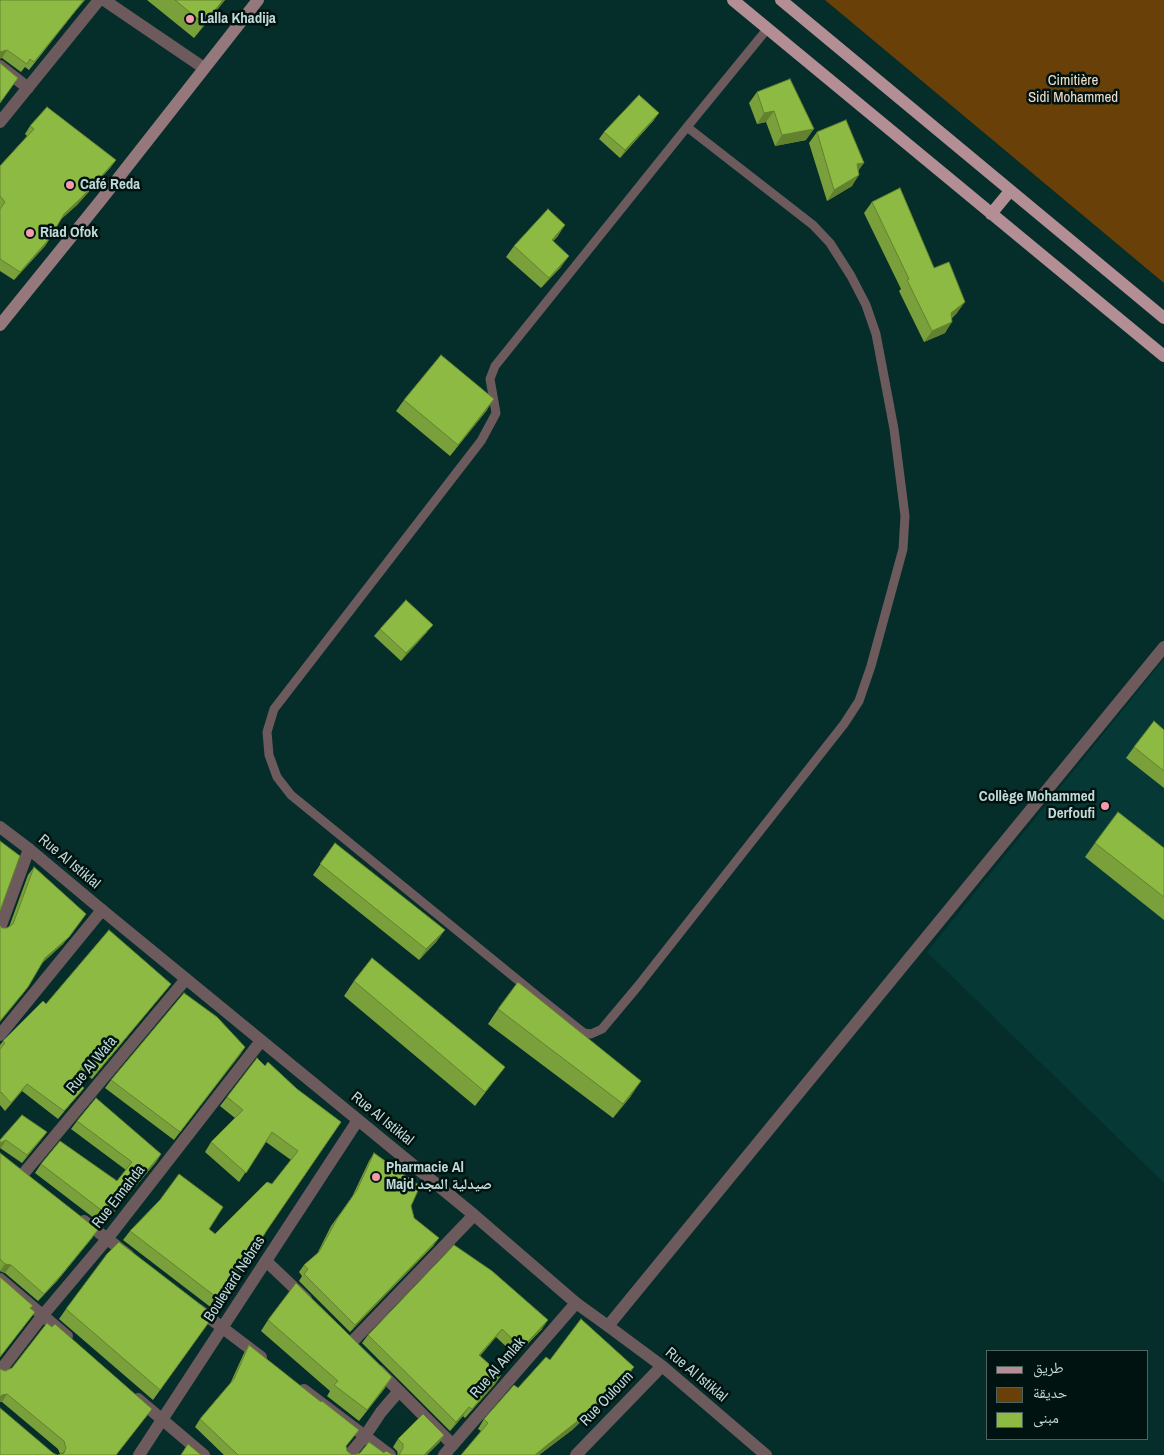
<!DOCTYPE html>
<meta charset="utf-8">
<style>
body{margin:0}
#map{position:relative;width:1164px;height:1455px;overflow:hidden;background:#052d2a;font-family:"Archivo Narrow","Noto Naskh Arabic",sans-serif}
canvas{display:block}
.legend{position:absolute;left:986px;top:1350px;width:162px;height:90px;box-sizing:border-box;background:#011311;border:1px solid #4e6360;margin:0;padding:6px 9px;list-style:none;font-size:15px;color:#c1dad7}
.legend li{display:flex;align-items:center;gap:10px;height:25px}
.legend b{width:25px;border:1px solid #4e6360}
</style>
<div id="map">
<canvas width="1164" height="1455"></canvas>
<ul class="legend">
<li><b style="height:6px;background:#b38e94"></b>طريق</li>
<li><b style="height:14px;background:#694007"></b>حديقة</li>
<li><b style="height:14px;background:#8dba43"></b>مبنى</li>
</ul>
</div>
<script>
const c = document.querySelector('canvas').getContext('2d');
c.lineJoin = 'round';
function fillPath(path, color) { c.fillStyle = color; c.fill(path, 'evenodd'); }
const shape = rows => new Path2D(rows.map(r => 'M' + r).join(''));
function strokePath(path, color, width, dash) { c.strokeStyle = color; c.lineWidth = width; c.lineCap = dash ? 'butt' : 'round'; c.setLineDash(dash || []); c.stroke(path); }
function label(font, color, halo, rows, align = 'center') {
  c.font = font + ' "Archivo Narrow","Noto Naskh Arabic",sans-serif'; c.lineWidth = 5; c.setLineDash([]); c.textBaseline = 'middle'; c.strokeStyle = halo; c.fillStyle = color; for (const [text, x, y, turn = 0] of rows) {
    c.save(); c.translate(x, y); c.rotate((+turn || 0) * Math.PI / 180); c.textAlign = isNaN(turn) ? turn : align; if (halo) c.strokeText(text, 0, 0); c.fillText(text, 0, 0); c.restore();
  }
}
const built = shape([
 [1164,659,1164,1183,927,952]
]);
const green = shape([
 [825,0,1164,0,1164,283]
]);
const service = shape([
 [687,127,813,225,830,243,851,276,866,305,876,334,894,429,905,516,903,549,871,666,859,701,844,724,638,986,602,1029,591,1034,584,1033,541,999,291,795,277,777,269,755,267,732,274,709,481,441,496,413,490,379,495,366,687,127,768,28]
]);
const minor = shape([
 [104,0,204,68],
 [0,66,28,88],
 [0,122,99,0],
 [0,928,29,849],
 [0,1035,102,910],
 [24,1173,186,979],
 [84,1221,128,1255],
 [266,1261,306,1299],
 [0,1279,67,1336],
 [199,1310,261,1357],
 [608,1326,662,1366,766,1455],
 [351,1343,474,1215],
 [0,1371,43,1315,107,1239,261,1041],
 [304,1390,390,1455],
 [399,1391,453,1445],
 [138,1399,204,1455],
 [349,1455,365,1436,381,1412,399,1391,379,1371],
 [444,1455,576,1303],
 [576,1455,662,1366]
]);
const tertiary = shape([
 [0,827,29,849,102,910,474,1215,576,1303,608,1326,1164,647],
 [139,1455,358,1120]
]);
const secondary = shape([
 [0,325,101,200,258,0]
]);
const primary = shape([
 [733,0,1164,356],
 [781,0,1164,318],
 [991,214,1010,191]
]);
const wall = shape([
 [0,0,85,0,74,13,29,70,25,67,21,72,2,58],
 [147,0,225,0,194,38],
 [757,92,806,140,775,146,766,122,757,124,749,103],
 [654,120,620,158,599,139,604,132],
 [30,126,116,160,110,168,77,205,60,220,50,238,45,246,14,280,0,271,0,166,27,136,25,134],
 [817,132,858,171,852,186,827,201,809,143],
 [872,202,934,268,957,313,952,318,945,333,924,342,899,291,901,289,864,213],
 [558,236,553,241,561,267,541,288,506,257,514,246],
 [404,400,487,410,450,456,396,411],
 [380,629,427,632,401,661,374,636],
 [1164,730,1164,788,1126,758,1134,747],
 [335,843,437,941,419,960,313,875],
 [1095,843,1164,848,1164,920,1085,857],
 [34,867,86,914,63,944,41,964,22,995,2,928,7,928,9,927,28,875],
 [354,981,505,1067,475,1106,344,996],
 [165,991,92,1079,81,1070,73,1079,78,1095,58,1119,22,1091,5,1111,0,1105,0,1045,3,1041,46,1004],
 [498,1009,631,1096,613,1118,488,1024],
 [245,1047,174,1140,105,1088,111,1080],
 [265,1066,341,1122,267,1230,249,1259,213,1309,123,1240,130,1231,209,1229,215,1234,272,1184,291,1160,266,1142,239,1182,205,1152,211,1142,235,1118,220,1106,227,1097],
 [77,1121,161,1154,156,1162,103,1225,35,1173,41,1164,117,1181,126,1170,71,1129],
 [47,1132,22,1163,0,1148,0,1140],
 [0,1153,93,1237,57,1281,38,1301,5,1273,0,1271],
 [374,1153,411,1206,414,1218,434,1245,350,1332,299,1281,302,1276,299,1272,304,1265,317,1254,331,1226,352,1197,369,1161],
 [492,1271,542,1329,516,1356,496,1337,480,1356,501,1375,495,1384,465,1418,463,1416,450,1431,362,1343,368,1335],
 [66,1309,214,1315,153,1400,59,1319],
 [268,1320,385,1388,359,1421,327,1396,330,1391,261,1331],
 [249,1345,346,1446,347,1451,352,1455,224,1455,195,1427,200,1419,230,1384,244,1353],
 [550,1360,628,1377,572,1430,539,1455,481,1431,478,1429,484,1419],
 [0,1369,5,1371,146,1417,60,1454,58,1449,2,1402,0,1402],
 [444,1435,439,1443,398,1455,397,1451,393,1447,398,1439]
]);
const shadedWall = shape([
 [223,0,225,0,194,38,204,24],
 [7,50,2,58,0,59,0,52],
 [774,111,766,122,757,124,764,113],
 [659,113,654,120,620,158,625,150],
 [814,129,806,140,775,146,782,135],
 [116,160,110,168,77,205,58,222,64,214],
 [864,163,856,174,857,164],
 [859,175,852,186,827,201,834,190],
 [565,225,558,236,544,251,552,240],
 [50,238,45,246,14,280,20,272],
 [569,256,561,267,541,288,549,278],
 [965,302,957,313,943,324,951,313],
 [952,322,945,333,924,342,932,331],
 [494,399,487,410,450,456,458,445],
 [433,625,427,632,401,661,406,653],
 [86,914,63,944,39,966,45,958],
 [445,930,437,941,419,960,426,949],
 [171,984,165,991,92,1079,98,1071],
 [28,987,22,995,0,1022,0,1021],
 [245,1047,240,1055,174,1140,180,1132],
 [641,1081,631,1096,613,1118,623,1104],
 [27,1084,22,1091,5,1111,11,1103],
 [47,1132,41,1140,22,1163,27,1155],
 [6,1140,1,1148,0,1148,0,1143],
 [161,1154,156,1162,103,1225,109,1216],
 [98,1230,57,1281,38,1301,44,1294],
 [439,1238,434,1245,350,1332,355,1325],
 [5,1264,11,1265,5,1273,0,1271],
 [548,1320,542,1329,516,1356,522,1348],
 [502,1329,496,1337,473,1364,479,1355],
 [634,1367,628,1377,572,1430,539,1455,535,1455],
 [501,1375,495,1384,465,1418,472,1409],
 [392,1377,385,1388,359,1421,367,1410],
 [7,1394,2,1402,0,1402,0,1397,2,1395],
 [469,1407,463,1416,450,1431,456,1422],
 [444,1435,439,1443,427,1455,424,1455]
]);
const building = shape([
 [0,0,84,0,34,62,30,59,27,64,7,50,0,52,0,0],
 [175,0,223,0,204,24,175,0],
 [0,63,18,78,0,103,0,63],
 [790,79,814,129,782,135,774,111,764,113,757,92,790,79],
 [639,95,659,113,625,150,604,132,639,95],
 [47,107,116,160,82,197,64,214,50,238,20,272,0,259,0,209,5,202,0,196,0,166,34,129,30,126,47,107],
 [846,120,864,163,857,164,859,175,834,190,817,132,846,120],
 [900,188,934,268,949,262,965,302,951,313,952,322,932,331,907,280,909,279,872,202,900,188],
 [548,209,565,225,552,240,569,256,549,278,514,246,548,209],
 [441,355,494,399,458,445,404,400,441,355],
 [406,600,433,625,406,653,380,629,406,600],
 [1154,721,1164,730,1164,771,1134,747,1154,721],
 [1118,812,1164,848,1164,897,1095,843,1118,812],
 [0,841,20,856,0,911,0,841],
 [335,843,445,930,426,949,320,864,335,843],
 [34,867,86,914,69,937,45,958,28,987,0,1021,0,925,2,928,7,928,13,924,34,867],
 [109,930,171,984,98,1071,86,1062,73,1078,84,1088,64,1111,27,1084,11,1103,1,1092,0,1093,0,1049,5,1043,3,1041,43,1001,46,1004,109,930],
 [372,958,505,1067,485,1092,354,981,372,958],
 [518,982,641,1081,623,1104,498,1009,518,982],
 [184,993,217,1017,245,1047,180,1132,111,1080,184,993],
 [257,1058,265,1066,268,1062,297,1089,341,1122,267,1230,249,1259,220,1300,130,1231,160,1200,179,1174,223,1207,209,1229,215,1234,267,1182,272,1184,298,1151,272,1132,246,1173,211,1142,243,1110,227,1097,257,1058],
 [96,1098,161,1154,109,1216,41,1164,60,1141,117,1181,132,1162,77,1121,96,1098],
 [22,1115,47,1132,27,1155,6,1140,0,1143,0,1140,22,1115],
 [0,1153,98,1230,62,1274,44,1294,11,1265,5,1264,0,1259,0,1153],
 [374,1153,420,1186,411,1206,414,1218,439,1238,355,1325,304,1274,308,1269,304,1265,319,1252,337,1219,357,1190,374,1153],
 [119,1242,214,1315,160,1390,66,1309,107,1254,119,1242],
 [454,1245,492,1271,548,1320,522,1348,502,1329,479,1355,501,1375,472,1409,469,1407,456,1422,368,1335,454,1245],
 [0,1277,33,1306,30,1308,35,1312,0,1357,0,1277],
 [296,1283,392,1377,367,1410,334,1385,338,1381,268,1320,296,1283],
 [581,1319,634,1367,579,1420,547,1445,535,1455,461,1455,488,1423,484,1419,514,1385,518,1388,546,1357,550,1360,581,1319],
 [47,1323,52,1327,55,1324,152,1409,116,1455,58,1455,64,1453,66,1448,64,1441,7,1394,2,1395,0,1397,0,1369,5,1371,12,1368,47,1323],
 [249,1345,321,1402,322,1401,359,1430,346,1446,347,1451,352,1455,238,1455,200,1419,234,1379,249,1345],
 [0,1408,53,1453,57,1455,0,1455,0,1408],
 [423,1414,444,1435,424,1455,397,1455,399,1455,403,1448,403,1444,398,1439,423,1414],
 [369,1442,384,1453,386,1451,393,1455,353,1455,360,1453,369,1442],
 [188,1444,201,1455,181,1455,188,1444]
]);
const markers = [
 [190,19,5,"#f39aab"],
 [70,185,5,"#f39aab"],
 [30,233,5,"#f39aab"],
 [1105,806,5,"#f39aab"],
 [376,1177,5,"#f39aab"]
];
const poiNames = [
 ["Lalla Khadija",200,19],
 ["Café Reda",80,185],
 ["Riad Ofok",40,233],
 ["Collège Mohammed",1095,797,"right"],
 ["Derfoufi",1095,814,"right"],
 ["Pharmacie Al",386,1168],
 ["Majd صيدلية المجد",386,1185]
];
const parkNames = [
 ["Cimitière",1073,81],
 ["Sidi Mohammed",1073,98]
];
const streetNames = [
 ["Rue Al Istiklal",69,862,40],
 ["Rue Al Wafa",92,1065,-50],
 ["Rue Al Istiklal",382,1119,39],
 ["Rue Ennahda",119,1197,-52],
 ["Boulevard Nebras",235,1279,-57],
 ["Rue Al Amlak",498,1368,-49],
 ["Rue Al Istiklal",696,1375,40],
 ["Rue Ouloum",607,1399,-46]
];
fillPath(built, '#063936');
fillPath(green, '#694007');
strokePath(service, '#6d5a5d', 9);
strokePath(minor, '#6d5a5d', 12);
strokePath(tertiary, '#6d5a5d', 12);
strokePath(secondary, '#95787c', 12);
strokePath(primary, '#b38e94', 12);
fillPath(wall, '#79a03a');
fillPath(shadedWall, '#63822f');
fillPath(building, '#8dba43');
strokePath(building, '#63822f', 1);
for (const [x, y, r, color] of markers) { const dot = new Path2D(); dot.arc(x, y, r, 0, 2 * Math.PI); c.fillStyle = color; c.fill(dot); strokePath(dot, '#011311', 2); }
label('bold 15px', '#c1dad7', '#011311', poiNames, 'left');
label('15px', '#f1dcc6', '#011311', parkNames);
label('15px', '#c1dad7', '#011311', streetNames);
</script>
